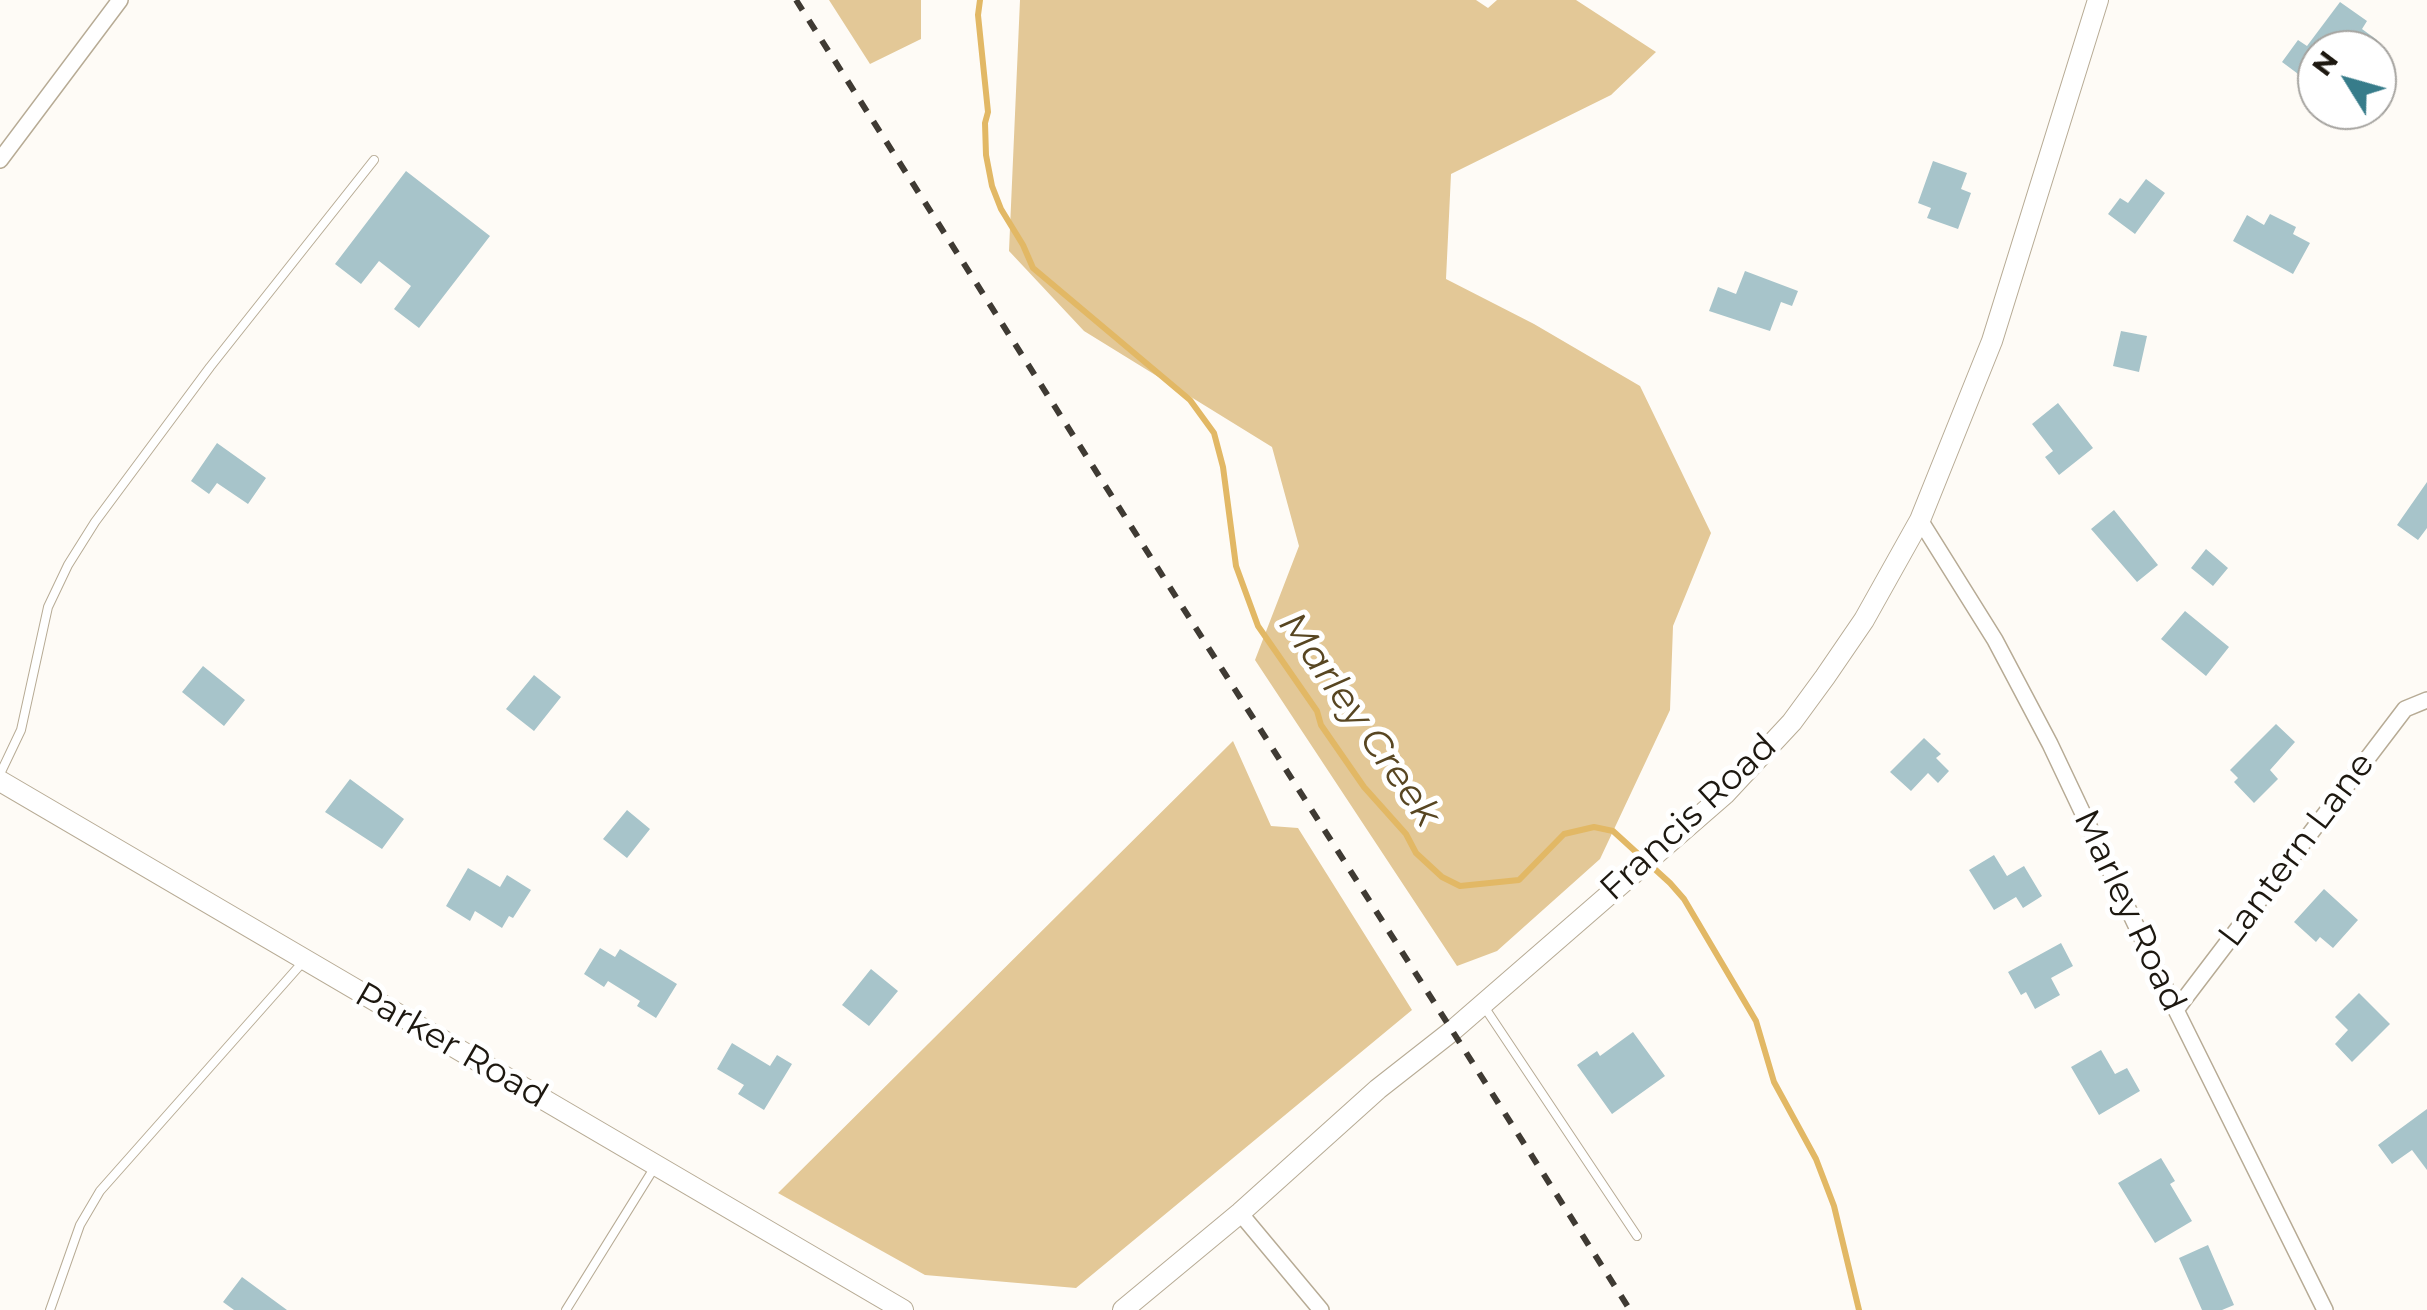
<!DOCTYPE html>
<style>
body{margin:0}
#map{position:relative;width:2427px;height:1310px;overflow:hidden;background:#fefbf6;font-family:Montserrat,sans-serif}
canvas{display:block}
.north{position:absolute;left:2297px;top:30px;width:100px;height:100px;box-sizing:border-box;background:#fff;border:2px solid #a5a39f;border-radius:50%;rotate:307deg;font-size:28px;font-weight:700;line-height:40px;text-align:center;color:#1d1810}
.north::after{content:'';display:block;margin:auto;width:35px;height:45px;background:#377c8a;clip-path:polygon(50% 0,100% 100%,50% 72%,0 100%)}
</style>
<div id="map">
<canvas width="2427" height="1310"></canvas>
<div class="north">N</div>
</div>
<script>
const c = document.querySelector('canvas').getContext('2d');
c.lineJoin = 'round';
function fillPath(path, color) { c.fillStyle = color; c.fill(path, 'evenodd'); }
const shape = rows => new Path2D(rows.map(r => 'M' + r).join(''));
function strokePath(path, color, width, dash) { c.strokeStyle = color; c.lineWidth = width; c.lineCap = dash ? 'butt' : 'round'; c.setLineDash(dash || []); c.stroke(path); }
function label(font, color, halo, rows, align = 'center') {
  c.font = font + ' Montserrat,sans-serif'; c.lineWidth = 10; c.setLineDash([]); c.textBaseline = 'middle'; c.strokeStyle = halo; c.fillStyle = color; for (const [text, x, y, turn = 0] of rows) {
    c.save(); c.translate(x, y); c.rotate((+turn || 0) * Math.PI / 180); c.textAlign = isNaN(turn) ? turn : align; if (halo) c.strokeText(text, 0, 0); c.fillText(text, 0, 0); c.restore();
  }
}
const green = shape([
 [829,0,921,0,921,39,870,64],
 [1020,0,1476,0,1488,8,1497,0,1576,0,1656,52,1611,95,1451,174,1446,279,1534,324,1640,386,1711,533,1673,626,1670,710,1600,859,1497,951,1457,966,1255,660,1299,546,1272,447,1084,331,1009,251],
 [1233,741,1271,826,1298,828,1412,1010,1076,1288,925,1275,778,1193]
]);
const stream = shape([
 [980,0,978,15,988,112,985,123,986,155,992,186,1001,209,1023,245,1033,268,1190,400,1214,433,1223,467,1236,566,1258,626,1317,711,1321,725,1364,787,1406,834,1416,853,1442,877,1460,886,1519,880,1564,834,1594,827,1613,831,1670,883,1684,899,1756,1021,1774,1082,1816,1159,1834,1206,1859,1310]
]);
const building = shape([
 [2340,2,2367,21,2362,29,2377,40,2369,50,2317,50,2317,88,2282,62,2298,40,2307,46],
 [1933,161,1967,173,1961,189,1971,193,1958,229,1927,218,1931,208,1918,203],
 [406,171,490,236,419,328,394,309,411,286,379,261,361,284,335,264],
 [2146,179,2165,193,2135,234,2108,214,2120,198,2128,203],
 [2270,214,2296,227,2293,234,2310,243,2293,274,2233,241,2247,215,2264,225],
 [1745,271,1798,291,1792,306,1781,302,1770,331,1709,311,1718,287,1736,294],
 [2121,331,2147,336,2139,372,2113,366],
 [2058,403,2093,448,2059,475,2045,457,2053,451,2032,424],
 [217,443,266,478,248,504,217,483,209,494,191,481],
 [2427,482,2427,528,2418,540,2397,525],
 [2114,510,2158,565,2137,582,2091,529],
 [2206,549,2228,568,2213,586,2191,568],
 [2185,611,2229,647,2206,676,2161,639],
 [203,666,245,700,224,726,182,692],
 [534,675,561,697,534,731,506,709],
 [2276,724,2295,742,2270,770,2278,779,2254,803,2234,782,2238,778,2230,770],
 [1924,738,1941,754,1936,758,1949,771,1938,783,1928,773,1911,791,1890,772],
 [350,779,404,819,382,849,325,812],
 [627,810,650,829,627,858,603,839],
 [1994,855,2007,876,2024,866,2042,896,2023,908,2016,897,1994,910,1969,870],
 [468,868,500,887,507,875,531,890,513,918,509,916,502,928,475,911,470,921,446,906],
 [2324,889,2358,920,2333,948,2320,937,2316,942,2294,922],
 [2061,943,2073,966,2051,978,2060,995,2035,1009,2026,992,2021,995,2008,972],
 [600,948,615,957,620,949,677,984,656,1018,637,1006,640,1001,608,981,604,987,584,974],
 [871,969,898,991,869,1026,842,1005],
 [2359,993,2390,1024,2352,1062,2335,1044,2348,1030,2335,1017],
 [1633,1032,1665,1076,1612,1114,1577,1065,1597,1051,1600,1056],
 [732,1043,770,1066,777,1055,792,1064,764,1110,738,1094,744,1085,717,1069],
 [2101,1050,2115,1074,2127,1068,2140,1091,2099,1115,2071,1067],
 [2427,1109,2427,1170,2412,1150,2392,1164,2378,1145],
 [2161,1158,2175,1181,2170,1184,2192,1221,2155,1243,2118,1183],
 [2208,1245,2234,1305,2222,1310,2202,1310,2179,1258],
 [242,1277,287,1310,234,1310,223,1302]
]);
const service = shape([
 [0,774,21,730,48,607,68,565,95,522,210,367,374,160],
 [1485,1008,1637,1236],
 [50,1310,80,1225,100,1191,302,963],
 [566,1310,656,1165]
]);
const minor = shape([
 [0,160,120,0],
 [1920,520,1995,640,2050,744,2176,1010,2325,1310],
 [2176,1010,2405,709,2427,700],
 [1240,1213,1321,1310]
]);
const tertiary = shape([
 [0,781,903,1310],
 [1123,1310,1240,1213,1378,1089,1452,1031,1725,794,1792,722,1825,677,1864,620,1920,520,1992,341,2098,0]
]);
const rail = shape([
 [796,0,1630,1310]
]);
const streetNames = [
 ["Francis Road",1689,818,-43],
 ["Lantern Lane",2297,850,-53],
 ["Marley Road",2129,911,65],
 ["Parker Road",451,1046,30]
];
const waterNames = [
 ["Marley Creek",1359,720,55]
];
fillPath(green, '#e3c897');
strokePath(stream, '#e2b865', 6);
fillPath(building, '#a7c4ca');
strokePath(service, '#b7ab95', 10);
strokePath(minor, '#b7ab95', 18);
strokePath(tertiary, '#b7ab95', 22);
strokePath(service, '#fff', 8);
strokePath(minor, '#fff', 15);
strokePath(tertiary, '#fff', 20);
strokePath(rail, '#3f3a33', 6, [12, 12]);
label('35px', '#1d1810', '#fff', streetNames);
label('italic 38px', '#584622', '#fff', waterNames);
</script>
